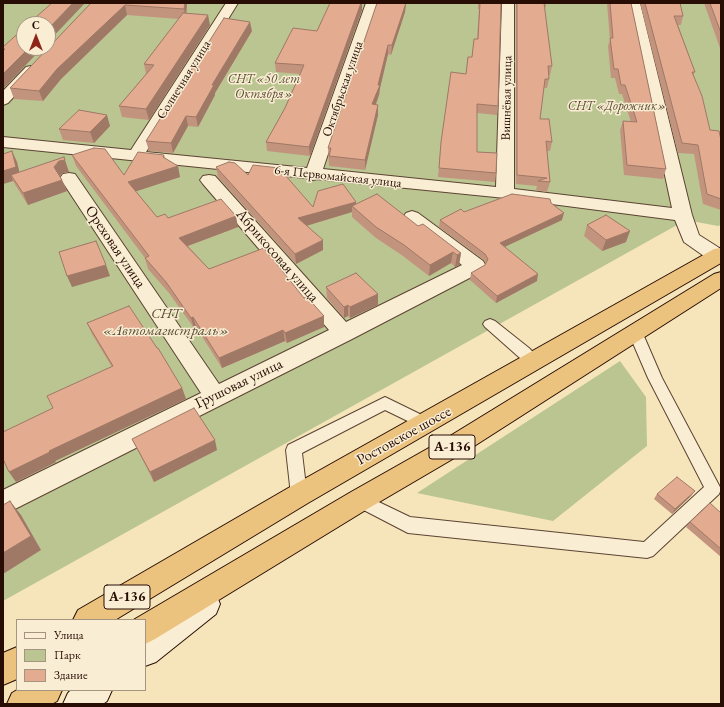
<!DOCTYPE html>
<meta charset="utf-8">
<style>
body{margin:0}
#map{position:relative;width:724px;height:707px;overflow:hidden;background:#f6e5bb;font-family:"EB Garamond",serif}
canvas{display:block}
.frame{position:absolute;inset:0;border:4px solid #280d04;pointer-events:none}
.legend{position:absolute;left:16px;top:619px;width:130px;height:72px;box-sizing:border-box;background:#f9eed3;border:1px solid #a59480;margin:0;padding:5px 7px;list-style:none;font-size:12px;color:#280d04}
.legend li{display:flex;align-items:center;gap:8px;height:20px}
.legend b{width:20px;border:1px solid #a59480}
.north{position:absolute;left:16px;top:16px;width:40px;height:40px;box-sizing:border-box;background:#f9eed3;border:1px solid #a59480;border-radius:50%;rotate:0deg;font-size:11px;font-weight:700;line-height:16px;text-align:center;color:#280d04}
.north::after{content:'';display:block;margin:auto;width:14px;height:18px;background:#8f2418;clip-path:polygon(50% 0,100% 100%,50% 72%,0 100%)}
</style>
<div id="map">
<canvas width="724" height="707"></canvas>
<div class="frame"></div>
<ul class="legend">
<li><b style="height:5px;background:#f9eed3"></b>Улица</li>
<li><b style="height:11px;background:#bac592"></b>Парк</li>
<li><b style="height:11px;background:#e3ac91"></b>Здание</li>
</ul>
<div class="north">С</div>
</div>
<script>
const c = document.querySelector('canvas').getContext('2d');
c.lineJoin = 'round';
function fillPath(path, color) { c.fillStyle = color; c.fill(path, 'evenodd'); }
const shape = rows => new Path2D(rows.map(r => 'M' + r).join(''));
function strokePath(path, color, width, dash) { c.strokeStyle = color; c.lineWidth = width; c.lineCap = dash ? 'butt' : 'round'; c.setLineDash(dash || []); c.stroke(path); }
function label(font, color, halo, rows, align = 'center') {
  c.font = font + ' "EB Garamond",serif'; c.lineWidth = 3; c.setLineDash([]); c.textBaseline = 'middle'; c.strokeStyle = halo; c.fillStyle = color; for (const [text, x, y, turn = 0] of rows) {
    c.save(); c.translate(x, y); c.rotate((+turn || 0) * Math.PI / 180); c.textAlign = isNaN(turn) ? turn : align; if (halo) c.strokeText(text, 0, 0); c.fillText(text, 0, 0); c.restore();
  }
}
const green = shape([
 [3,3,721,3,721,225,718,226,686,220,3,601],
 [24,24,48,24,48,48,24,48],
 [620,361,646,397,647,446,553,521,417,493]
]);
const service = shape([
 [490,319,495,321,529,348,539,358,541,362,539,366,534,367,529,366,485,327,483,324,485,321,490,319],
 [636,329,641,330,643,334,662,378,721,489,719,494,653,556,647,558,408,533,354,505,352,500,354,495,360,493,410,517,644,542,704,487,648,378,629,334,631,330,636,329],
 [385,397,430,419,433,423,430,427,425,429,420,427,385,410,302,453,307,495,305,500,299,502,293,500,291,495,286,450,288,445,385,397]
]);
const minor = shape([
 [226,3,238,3,146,152,307,168,366,3,378,3,323,169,496,187,502,3,514,3,514,189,672,208,628,3,640,3,692,215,699,235,721,249,721,262,711,261,684,242,675,220,505,198,317,179,313,180,306,178,3,147,3,137,131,150,226,3],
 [31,66,36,67,38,70,36,73,8,103,3,105,3,91,26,67,31,66],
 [69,173,75,174,219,384,329,330,203,184,200,180,203,176,209,175,215,176,346,322,462,265,406,221,403,217,406,213,412,211,418,213,483,261,486,266,483,271,352,339,3,515,3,490,201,393,60,178,63,174,69,173]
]);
const secondary = shape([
 [206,590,216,594,220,604,216,614,156,662,145,666,145,632,196,594,206,590],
 [71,690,112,690,107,701,103,704,63,704,68,693,71,690]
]);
const trunk = shape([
 [721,248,721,263,308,503,115,620,73,620,78,610,290,487,714,249,721,248],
 [721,272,721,288,468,450,369,508,155,639,145,644,145,620,134,620,135,619,351,492,450,436,714,274,721,272],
 [17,647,17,679,3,685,3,653,17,647],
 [17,690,62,690,57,701,52,704,7,704,12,693,17,690]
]);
const wall = shape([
 [91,3,187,3,186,13,210,25,149,120,122,117,119,106,146,74,144,64,179,19,127,15,61,79,43,101,14,99,10,88],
 [362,3,362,10,310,156,267,151,266,142,285,108,300,74,276,72,275,63,317,31],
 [406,3,405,12,391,55,388,54,380,88,379,95,376,105,378,105,378,115,365,170,329,166,328,148],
 [478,3,501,3,498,106,497,115,477,113,477,152,496,173,495,182,438,177,441,142,466,74,468,57,472,57,474,39,477,39,479,9,478,9],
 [516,3,546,3,546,7,544,7,552,66,550,75,549,75,549,79,547,88,544,88,540,119,552,142,550,151,547,151,550,182,547,192,536,190,537,186,516,184],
 [607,3,631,3,666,169,663,179,624,175,620,130,623,121,631,122,622,94,619,94,615,78,611,78,608,46,610,40],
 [640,3,680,3,683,16,681,25,678,25,695,72,693,75,710,130,721,140,721,210,703,204,694,154,678,153],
 [704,3,721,3,721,51],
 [252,31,215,93,215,95,198,127,188,126,173,153,149,151,146,141],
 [110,126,94,143,63,140,59,129],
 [3,154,17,162,19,172,69,172,63,173,60,176,67,191,28,205,16,186,13,181,3,184],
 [72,155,124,175,164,155,165,158,180,177,135,191,157,217,168,218,238,227,188,246,209,269,304,298,324,316,324,327,287,343,285,341,222,368,196,327,194,328,169,293,148,269,145,258,76,166],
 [216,167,313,207,356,202,356,204,418,226,461,253,459,265,455,267,451,263,429,276,403,256,376,238,352,217,352,212,306,226,323,250,296,264,218,177],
 [551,203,562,220,504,247,537,281,496,303,470,280,471,273,485,265,486,263,484,260,439,227,440,220,464,212],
 [587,225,626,242,602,251,584,236],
 [326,287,378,294,378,305,350,318,348,316,344,318,327,298],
 [87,323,182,388,186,399,55,461,56,462,16,482,53,408,112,367,92,334],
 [132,439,217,450,154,482,137,449],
 [657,494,691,496,672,514,654,499],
 [721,513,721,557,686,527,690,522]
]);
const shadedWall = shape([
 [73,3,85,3,48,42,48,29],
 [185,3,187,3,186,19,184,9],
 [361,3,362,3,362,10,310,156,309,147],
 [406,3,405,12,391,55,392,45],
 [125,5,127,15,61,79,43,101,39,91,57,69],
 [208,15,210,25,149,120,146,109],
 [250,22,252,31,215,93,215,95,198,127,196,117,212,85],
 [388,45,388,54,380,88,379,95,372,114,372,104,378,85],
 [29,48,42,48,3,89,3,74],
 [378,105,378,115,365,170,365,160],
 [107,115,110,126,94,143,90,132],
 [186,116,188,126,173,153,171,143],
 [12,151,17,162,21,179,11,175,13,181,3,184,3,171],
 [65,160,69,172,63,173,58,178,54,167,59,161],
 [178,166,180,177,131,193,128,182],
 [62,180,67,191,28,205,23,193],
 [356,202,356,210,352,206,352,212,299,228,298,218],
 [564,213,562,220,498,250,500,243],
 [236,216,238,227,182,248,179,238],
 [630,231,626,242,602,251,606,240],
 [323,240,323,250,296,264,295,254],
 [453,252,451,263,429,276,430,265],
 [461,253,459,265,455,267,457,255],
 [106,265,110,276,72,287,67,276],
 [538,274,537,281,496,303,497,296],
 [378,294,378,305,350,318,350,307],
 [348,305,348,316,344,318,344,307],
 [324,316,324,327,287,343,285,333],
 [193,317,196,327,194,328,191,318],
 [283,330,285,341,222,368,219,358],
 [182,388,186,399,55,461,56,462,16,482,9,472,49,451],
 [215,440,217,450,154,482,150,472],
 [695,491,691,496,672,514,675,509],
 [10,501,21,515,41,550,3,574,3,553]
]);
const building = shape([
 [52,3,73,3,48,29,48,24,28,24,52,3],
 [91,3,185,3,184,9,125,5,57,69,39,91,10,88,91,3],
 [330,3,361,3,309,147,266,142,285,108,304,65,275,63,293,28,317,31,330,3],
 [377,3,406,3,392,45,388,45,378,85,380,85,372,104,378,105,365,160,329,156,331,148,328,148,377,3],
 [480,3,501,3,498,106,477,104,477,152,497,153,496,173,439,168,441,142,451,72,466,74,468,57,472,57,474,39,478,39,480,3],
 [517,3,544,3,552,66,548,66,549,79,545,79,540,119,549,119,552,142,546,141,550,182,538,181,547,178,517,175,517,3],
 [610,3,631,3,666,169,627,165,623,121,637,122,625,85,621,85,618,69,614,69,610,38,613,38,610,3],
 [645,3,680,3,683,16,674,16,695,72,692,72,702,96,710,130,719,131,721,140,721,199,707,194,698,145,682,143,645,3],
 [710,3,721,3,721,33,710,3],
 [183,13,208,15,146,109,119,106,154,65,144,64,183,13],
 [224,18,250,22,212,85,214,85,196,117,186,116,171,143,146,141,224,18],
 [24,28,24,48,29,48,3,74,3,51,5,49,3,49,3,47,24,28],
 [79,110,107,115,90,132,59,129,79,110],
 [94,148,105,149,124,175,138,152,164,155,163,157,178,166,128,182,157,217,165,214,168,218,221,199,236,216,179,238,209,269,264,248,304,298,307,297,324,316,285,333,283,330,219,358,193,317,191,318,166,282,145,258,149,256,72,155,94,148],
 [12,151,16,167,3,171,3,154,12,151],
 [64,157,65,160,59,161,54,167,62,180,23,193,11,175,64,157],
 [229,162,235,163,248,175,253,165,279,168,313,207,318,191,343,184,356,202,298,218,323,240,295,254,216,167,229,162],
 [377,194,418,226,423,224,461,253,457,255,453,252,430,265,404,245,376,227,352,206,377,194],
 [512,194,550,199,551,203,564,213,500,243,538,274,497,296,471,273,485,265,488,259,485,254,440,220,461,209,464,212,512,194],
 [606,215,630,231,606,240,587,225,606,215],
 [96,241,106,265,67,276,59,252,96,241],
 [356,273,378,294,350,307,348,305,344,307,326,287,356,273],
 [129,306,157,348,158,348,182,388,49,451,50,452,9,472,3,459,3,432,53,408,47,396,113,366,87,323,129,306],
 [194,408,215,440,150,472,132,439,194,408],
 [677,477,695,491,675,509,657,494,677,477],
 [10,501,31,536,3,553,3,505,10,501],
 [710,503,721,513,721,549,690,522,710,503]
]);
const farParknames = [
 ["СНТ «50 лет",264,79],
 ["Октября»",264,94],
 ["СНТ «Дорожник»",617,106]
];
const farStreetnames = [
 ["Солнечная улица",184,80,-58],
 ["Октябрьская улица",343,89,-71],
 ["Вишнёвая улица",507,98,-89],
 ["6-я Первомайская улица",338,177,6]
];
const shields = [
 [452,447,46],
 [127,597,46]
];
const shieldNames = [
 ["А-136",452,447],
 ["А-136",127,597]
];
const streetNames = [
 ["Ореховая улица",115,247,56],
 ["Абрикосовая улица",277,256,49],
 ["Грушовая улица",239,384,-26],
 ["Ростовское шоссе",404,436,-29]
];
const parkNames = [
 ["СНТ",166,314],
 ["«Автомагистраль»",166,331]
];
fillPath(green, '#bac592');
strokePath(service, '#5c4332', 2);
strokePath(minor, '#5c4332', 2);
strokePath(secondary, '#280d04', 2);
strokePath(trunk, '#280d04', 2);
fillPath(service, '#f9eed3');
fillPath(minor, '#f9eed3');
fillPath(secondary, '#f9eed3');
fillPath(trunk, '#ebc27e');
fillPath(wall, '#c3947d');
fillPath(shadedWall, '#9f7866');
fillPath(building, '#e3ac91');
strokePath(building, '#9f7866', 1);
label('italic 13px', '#5b4d36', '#f9eed3', farParknames);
label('13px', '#280d04', '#f9eed3', farStreetnames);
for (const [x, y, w] of shields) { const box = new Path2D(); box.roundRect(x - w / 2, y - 12, w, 24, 3); c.fillStyle = '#f9eed3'; c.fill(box); strokePath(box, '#280d04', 1); }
label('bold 14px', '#280d04', null, shieldNames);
label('15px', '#280d04', '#f9eed3', streetNames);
label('italic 15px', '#5b4d36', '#f9eed3', parkNames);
</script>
